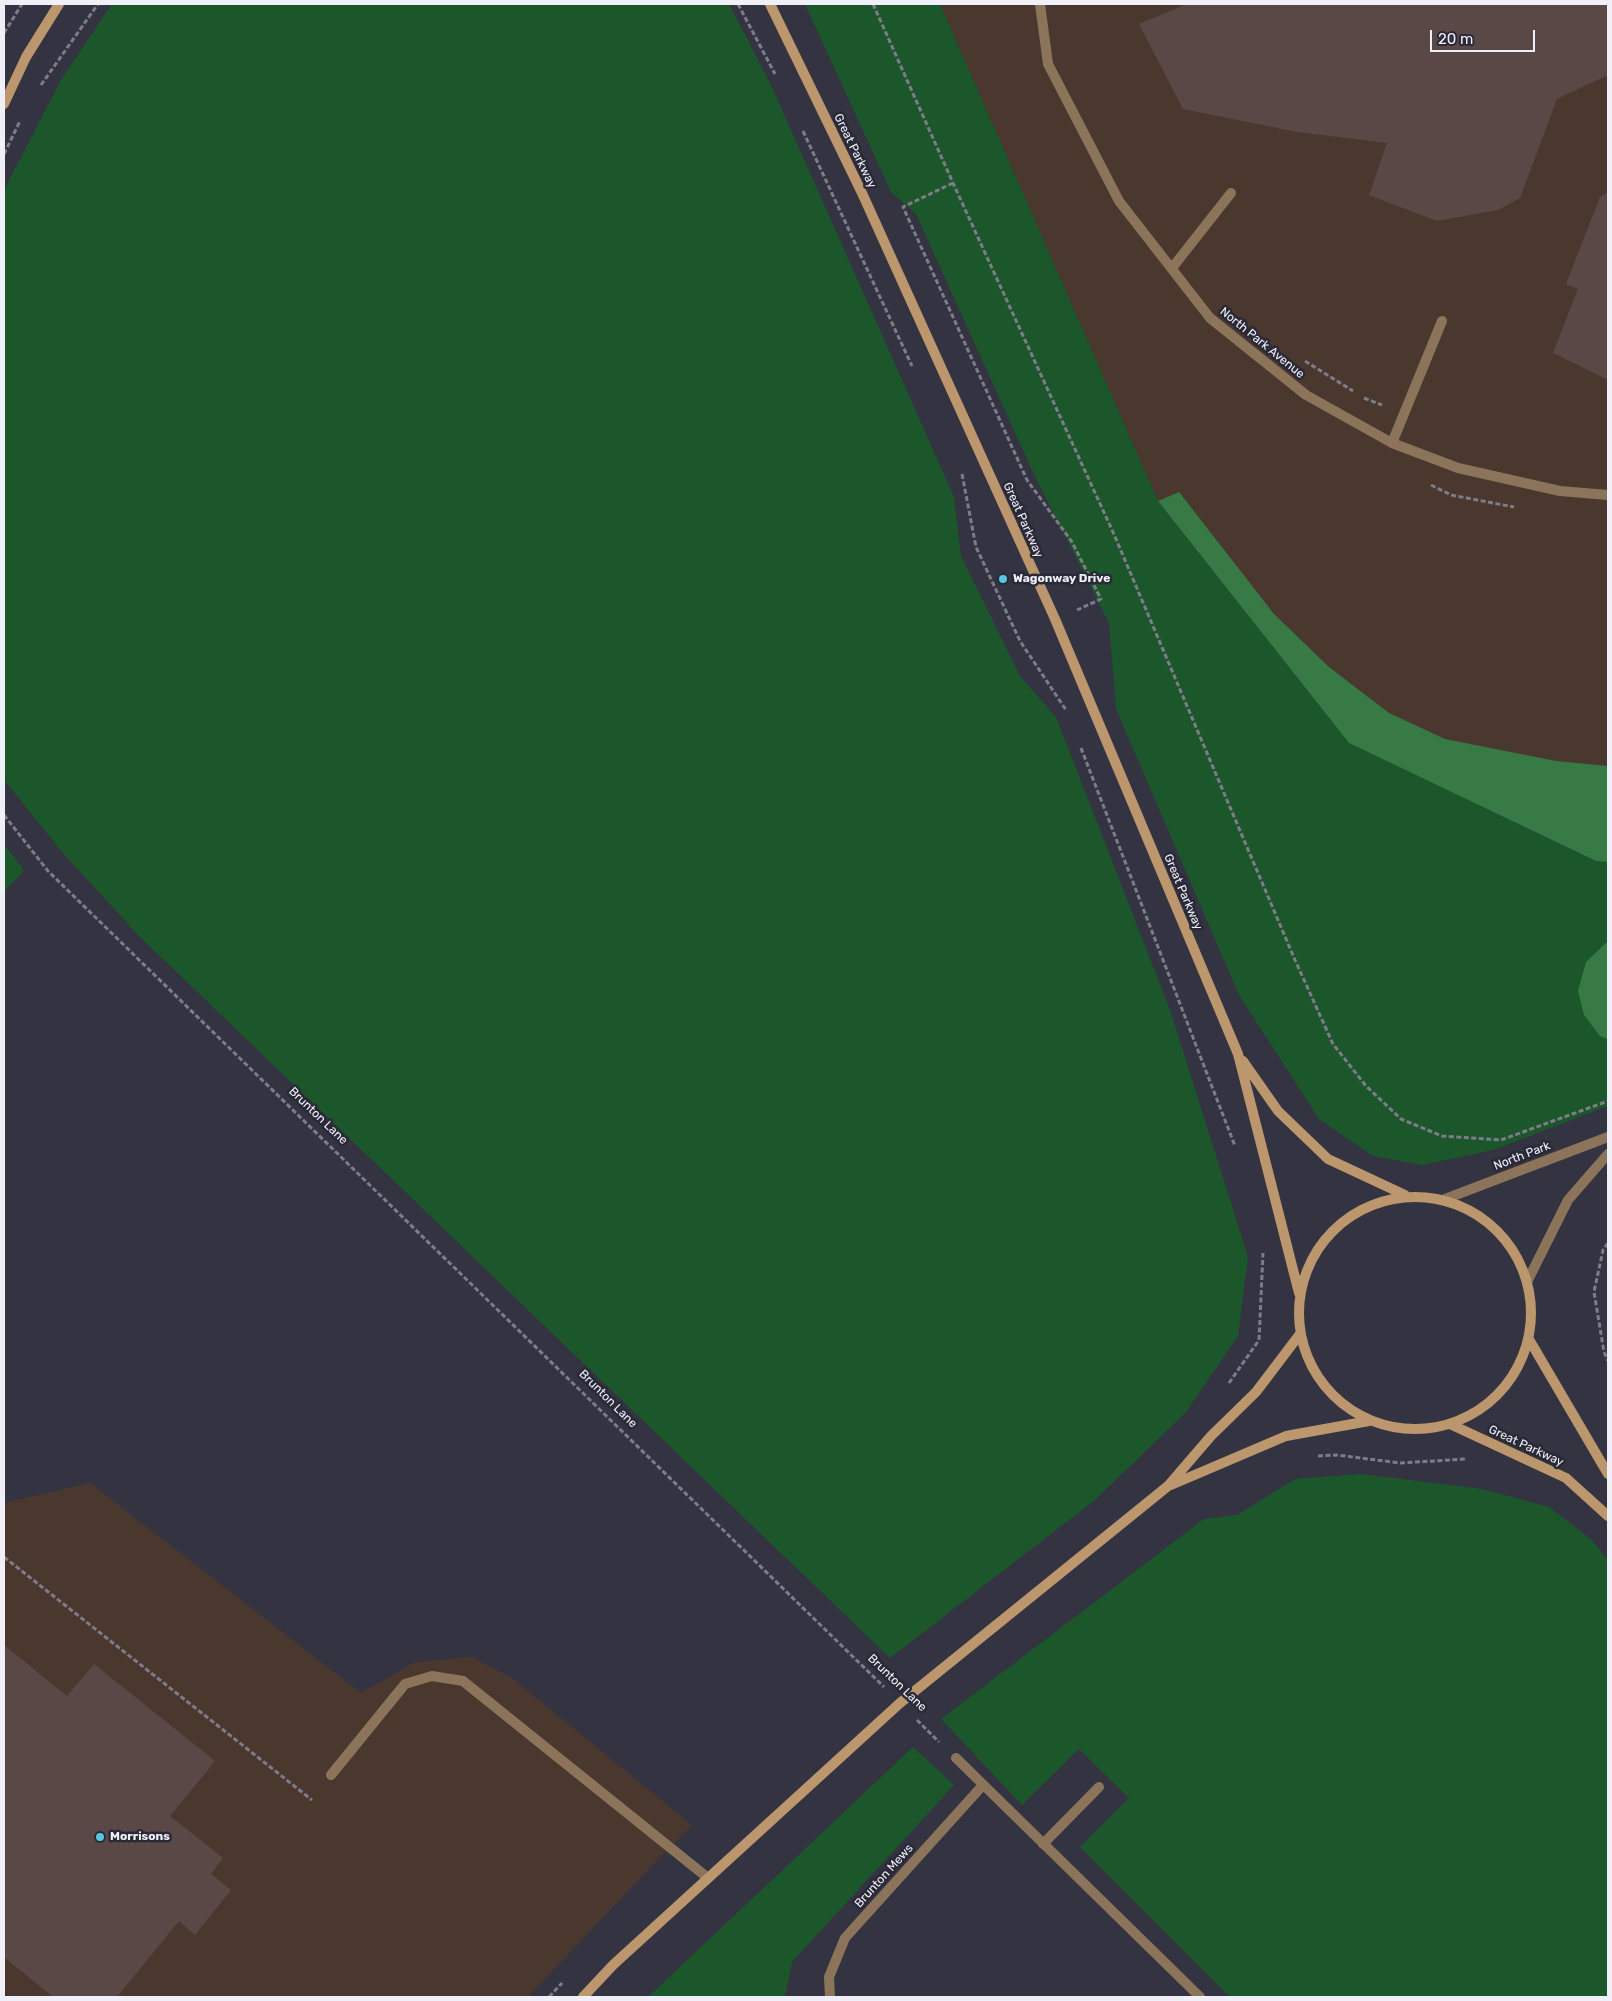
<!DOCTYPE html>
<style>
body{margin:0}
#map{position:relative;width:1612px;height:2001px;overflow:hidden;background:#343341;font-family:Rubik,sans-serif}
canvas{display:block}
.frame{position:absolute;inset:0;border:5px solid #f1f0f9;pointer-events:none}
.scale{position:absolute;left:1430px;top:30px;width:105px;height:22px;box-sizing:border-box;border:2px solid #f1f0f9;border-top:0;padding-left:6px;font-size:15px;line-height:18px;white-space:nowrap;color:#f1f0f9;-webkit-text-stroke:4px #2a2937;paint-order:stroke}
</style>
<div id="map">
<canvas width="1612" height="2001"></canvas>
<div class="frame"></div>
<div class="scale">20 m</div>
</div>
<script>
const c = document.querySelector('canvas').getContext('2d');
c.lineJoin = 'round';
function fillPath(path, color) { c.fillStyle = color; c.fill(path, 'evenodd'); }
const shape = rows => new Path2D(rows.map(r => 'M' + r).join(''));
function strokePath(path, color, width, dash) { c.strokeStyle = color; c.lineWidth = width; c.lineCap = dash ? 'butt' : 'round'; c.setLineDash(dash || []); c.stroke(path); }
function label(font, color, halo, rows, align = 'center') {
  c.font = font + ' Rubik,sans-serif'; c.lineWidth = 5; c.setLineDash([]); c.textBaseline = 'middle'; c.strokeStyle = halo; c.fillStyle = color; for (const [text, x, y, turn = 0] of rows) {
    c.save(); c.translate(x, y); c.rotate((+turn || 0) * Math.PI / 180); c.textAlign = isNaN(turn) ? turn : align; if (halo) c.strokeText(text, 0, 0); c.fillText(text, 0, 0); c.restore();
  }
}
const commercial = shape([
 [940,4,1608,4,1608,862,1349,743,1158,501],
 [90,1483,361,1693,415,1662,472,1657,512,1678,692,1825,626,1893,528,1997,11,1997,4,1992,4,1503]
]);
const green = shape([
 [112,4,729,4,771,85,954,497,961,556,1020,676,1056,717,1170,1010,1248,1257,1238,1336,1186,1412,1095,1500,890,1658,138,935,62,852,4,780,4,190,61,80],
 [805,4,940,4,1158,501,1349,743,1596,861,1608,862,1608,1106,1493,1150,1422,1165,1373,1156,1319,1119,1239,995,1116,709,1109,623,1032,470,916,214,891,192],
 [4,844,24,870,4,892],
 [1361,1474,1482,1489,1549,1507,1591,1539,1608,1560,1608,1997,1230,1997,1080,1847,1129,1798,1079,1749,1022,1805,941,1719,1204,1519,1237,1515,1295,1479],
 [913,1747,954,1785,792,1962,785,1997,648,1997]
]);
const forest = shape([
 [1179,492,1274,614,1329,667,1389,713,1445,739,1556,761,1608,766,1608,862,1596,861,1349,743,1158,501],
 [1606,943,1608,943,1608,1039,1600,1036,1584,1015,1578,991,1586,962]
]);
const building = shape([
 [1187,4,1608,4,1608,75,1557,99,1520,198,1498,210,1437,221,1369,195,1387,143,1297,132,1183,109,1139,24],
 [1608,193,1608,380,1553,353,1578,289,1566,284,1600,197],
 [4,1645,67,1696,94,1664,215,1761,170,1816,223,1858,211,1874,231,1890,195,1935,179,1921,117,1997,53,1997,4,1957]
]);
const path = shape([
 [738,4,775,74],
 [873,4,953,183,1113,532,1295,960,1333,1044,1366,1086,1401,1119,1442,1136,1501,1140,1608,1101],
 [4,33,22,4],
 [41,85,98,4],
 [803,131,912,366],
 [4,154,20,121],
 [953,183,903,207,1027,480,1072,542,1101,599,1077,610],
 [1305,361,1353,391],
 [1364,398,1382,405],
 [962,474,976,547,1020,641,1066,710],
 [1431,485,1451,495,1514,507],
 [1081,748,1235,1146],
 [4,815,48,871,884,1687],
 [1608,1243,1603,1250,1594,1292,1604,1352,1608,1361],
 [1229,1383,1259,1340,1263,1253],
 [1318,1456,1337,1455,1400,1463,1466,1459],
 [4,1557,312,1800],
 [917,1720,939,1742],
 [549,1997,562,1983]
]);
const lane = shape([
 [1040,4,1048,64,1119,201,1210,318,1306,395,1392,443,1458,468,1560,491,1608,495],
 [1172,268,1231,193],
 [1392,443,1442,321],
 [331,1775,405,1684,432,1676,463,1681,708,1878],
 [1043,1844,1099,1787]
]);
const street = shape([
 [1445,1199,1608,1137],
 [1527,1282,1568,1200,1608,1154],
 [956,1758,1200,1997],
 [830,1997,829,1977,845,1938,983,1785]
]);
const secondary = shape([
 [770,4,862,193,1055,619,1238,1054,1299,1293],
 [4,104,26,57,59,4],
 [1243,1061,1278,1111,1328,1159,1405,1195],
 '1299 1313a116 116 0 1 1 232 0a116 116 0 1 1-232 0Z',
 [1530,1341,1608,1474],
 [1452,1425,1566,1478,1608,1516],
 [1171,1485,1286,1436,1369,1421],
 [583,1997,613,1965,900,1703,1168,1486,1211,1436,1256,1392,1300,1334]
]);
const markers = [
 [1003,579,5,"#56c9e1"],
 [100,1837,5,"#56c9e1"]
];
const streetNames = [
 ["Great Parkway",855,151,64],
 ["North Park Avenue",1262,343,39],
 ["Great Parkway",1023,520,66],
 ["Great Parkway",1183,892,67],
 ["Brunton Lane",318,1116,44],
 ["North Park",1522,1156,-21],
 ["Brunton Lane",608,1399,45],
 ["Great Parkway",1526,1446,25],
 ["Brunton Lane",897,1683,44],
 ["Brunton Mews",884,1876,-48]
];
const poiNames = [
 ["Wagonway Drive",1013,579],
 ["Morrisons",110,1837]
];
fillPath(commercial, '#4a382f');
fillPath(green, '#1c572b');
fillPath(forest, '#377a46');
fillPath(building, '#5a4846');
strokePath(path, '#7d7c88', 3, [5, 2.5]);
strokePath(lane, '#8b745a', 10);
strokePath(street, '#8b745a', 10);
strokePath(secondary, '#bc966c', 10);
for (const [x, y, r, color] of markers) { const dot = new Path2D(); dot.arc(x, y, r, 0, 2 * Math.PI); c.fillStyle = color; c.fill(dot); strokePath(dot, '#2a2937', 2); }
label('12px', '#f1f0f9', '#2a2937', streetNames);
label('bold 12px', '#f1f0f9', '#2a2937', poiNames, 'left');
</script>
